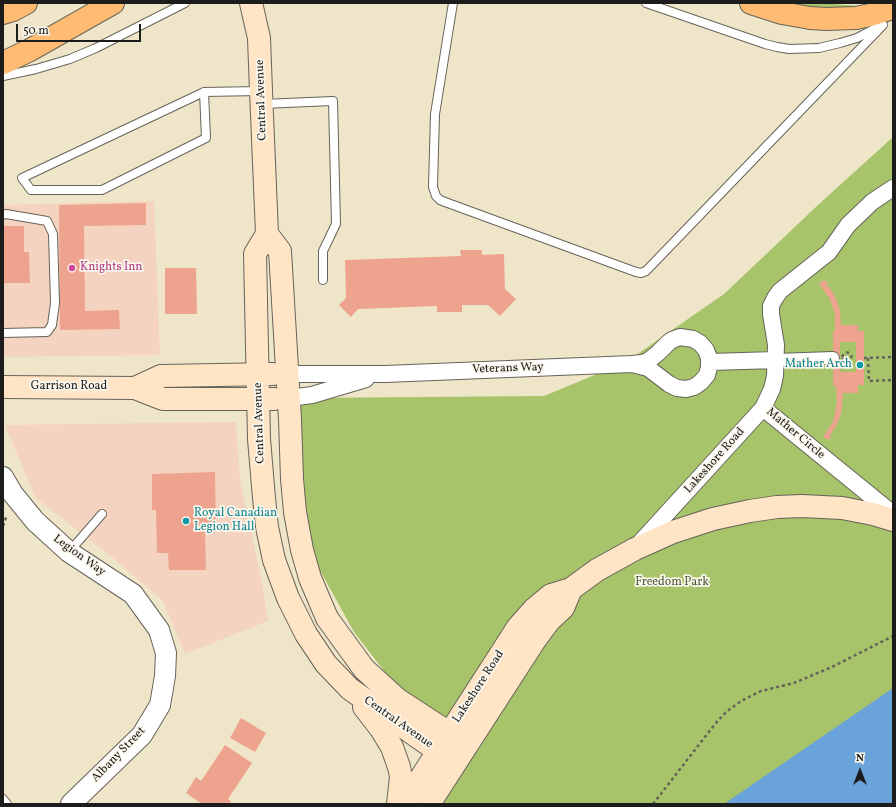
<!DOCTYPE html>
<style>
body{margin:0}
#map{position:relative;width:896px;height:807px;overflow:hidden;background:#efe6c9;font-family:Vollkorn,serif}
canvas{display:block}
.frame{position:absolute;inset:0;border:4px solid #1c1c1c;pointer-events:none}
.north{position:absolute;left:840px;top:751px;width:40px;height:40px;-webkit-text-stroke:3px #fbf7ec;paint-order:stroke;rotate:0deg;font-size:11px;font-weight:700;line-height:16px;text-align:center;color:#1c1c1c}
.north::after{content:'';display:block;margin:auto;width:14px;height:18px;background:#1c1c1c;clip-path:polygon(50% 0,100% 100%,50% 72%,0 100%)}
.scale{position:absolute;left:16px;top:24px;width:125px;height:18px;box-sizing:border-box;border:2px solid #1c1c1c;border-top:0;padding-left:5px;font-size:12px;line-height:14px;white-space:nowrap;color:#1c1c1c;-webkit-text-stroke:3px #fbf7ec;paint-order:stroke}
</style>
<div id="map">
<canvas width="896" height="807"></canvas>
<div class="frame"></div>
<div class="north">N</div>
<div class="scale">50 m</div>
</div>
<script>
const c = document.querySelector('canvas').getContext('2d');
c.lineJoin = 'round';
function fillPath(path, color) { c.fillStyle = color; c.fill(path, 'evenodd'); }
const shape = rows => new Path2D(rows.map(r => 'M' + r).join(''));
function strokePath(path, color, width, dash) { c.strokeStyle = color; c.lineWidth = width; c.lineCap = dash ? 'butt' : 'round'; c.setLineDash(dash || []); c.stroke(path); }
function label(font, color, halo, rows, align = 'center') {
  c.font = font + ' Vollkorn,serif'; c.lineWidth = 3.5; c.setLineDash([]); c.textBaseline = 'middle'; c.strokeStyle = halo; c.fillStyle = color; for (const [text, x, y, turn = 0] of rows) {
    c.save(); c.translate(x, y); c.rotate((+turn || 0) * Math.PI / 180); c.textAlign = isNaN(turn) ? turn : align; if (halo) c.strokeText(text, 0, 0); c.fillText(text, 0, 0); c.restore();
  }
}
const built = shape([
 [154,201,160,355,3,357,3,205],
 [236,422,240,479,263,588,268,621,185,654,163,601,113,558,35,497,5,425]
]);
const green = shape([
 [793,3,818,3,860,6,841,8,821,8],
 [893,137,893,708,762,804,439,804,484,741,405,698,354,632,290,516,298,398,544,396,626,362,724,294,818,205]
]);
const water = shape([
 [893,688,893,804,724,804]
]);
const building = shape([
 [146,203,146,225,84,226,85,311,119,310,120,329,60,330,59,205],
 [3,226,24,226,24,252,29,252,30,283,3,283],
 [460,250,482,250,482,255,504,254,505,289,516,299,500,316,488,305,462,305,462,312,437,312,437,306,358,309,351,317,339,305,346,298,345,260,461,256],
 [165,268,196,268,197,314,165,314],
 [824,280,828,283,826,284,832,291,837,301,840,311,841,325,858,325,858,331,864,331,864,385,858,385,858,393,843,393,842,408,840,417,837,424,830,436,831,437,829,440,823,437,833,422,835,413,837,400,836,386,833,386,833,331,835,331,835,314,832,305,829,298,819,284],
 [840,342,856,342,856,372,840,372],
 [215,472,216,532,205,533,206,570,169,570,168,553,157,553,156,510,152,510,152,474],
 [241,718,266,733,255,752,230,738],
 [225,745,252,763,228,799,231,801,229,804,202,804,186,793,196,777,201,781]
]);
const path = shape([
 '842.5 357a4.5 4.5 0 1 1 9 0a4.5 4.5 0 1 1-9 0Z',
 [864,358,893,357],
 [868,358,869,381,893,380],
 [3,526,7,515],
 [653,804,715,724,726,712,741,701,761,691,794,683,832,667,893,636]
]);
const service = shape([
 [453,3,435,114,433,187,436,196,440,200,445,202,636,272,641,273,646,271,883,25],
 [646,3,765,44,777,47,789,49,819,48,840,43,857,38,876,28],
 [3,76,36,69,70,59,96,48,185,3],
 [204,92,206,138,102,190,31,190,22,178,204,92,260,91],
 [262,104,333,101,336,224,323,251,323,280],
 [3,215,6,214,47,221,53,234,55,303,52,325,47,332,3,333],
 [69,552,102,514],
 [3,799,7,804]
]);
const pedestrian = shape([
 [776,360,833,358]
]);
const minor = shape([
 [680,337,693,339,700,343,706,350,709,358,709,367,707,375,701,382,694,387,686,389,677,388,669,384,648,368,632,364,642,363,648,361,658,353,668,343,672,340,680,337],
 [710,362,776,360],
 [287,374,385,374,632,364],
 [289,398,312,395,366,379],
 [763,408,893,514],
 [638,545,763,408,772,389,775,376,776,345,771,314,771,306,775,298,780,291,829,252,848,225,872,202,893,188]
]);
const tertiary = shape([
 [3,477,13,494,35,521,69,552,133,594,159,630,166,653,165,676,160,705,142,735,71,804]
]);
const secondary = shape([
 [251,3,259,38,261,91,267,234,280,251,290,419,292,479,295,512,302,550,310,578,327,618,364,669,397,699,449,733,461,754],
 [267,234,255,254,259,439,264,498,267,527,274,560,288,598,306,634,326,664,350,689,419,738,438,751,453,753],
 [3,387,135,388,163,399,274,399],
 [135,388,161,376,273,374],
 [364,707,381,729,392,747,399,767,401,777,398,804],
 [404,804,518,627,534,609,551,595,571,589,597,570,635,549,673,532,713,519,750,511,777,507,802,506,842,508,873,514,893,520],
 [429,804,535,640,549,621,563,608,571,589]
]);
const trunk = shape([
 [3,13,13,10,26,3]
]);
const motorway = shape([
 [751,3,782,13,810,18,826,19,856,18,870,15,893,8],
 [3,63,30,50,113,3]
]);
const markers = [
 [72,268,4,"#d1479c"],
 [860,365,4,"#0f9aa8"],
 [186,521,4,"#0f9aa8"]
];
const streetNames = [
 ["Central Avenue",262,100,-92],
 ["Veterans Way",508,369,-2],
 ["Garrison Road",69,387],
 ["Central Avenue",260,423,-92],
 ["Mather Circle",795,434,40],
 ["Lakeshore Road",715,461,-48],
 ["Legion Way",79,556,36],
 ["Lakeshore Road",479,687,-57],
 ["Central Avenue",398,723,35],
 ["Albany Street",119,755,-46]
];
const hotelNames = [
 ["Knights Inn",80,268]
];
const cultureNames = [
 ["Mather Arch",852,365],
 ["Royal Canadian",194,514,"left"],
 ["Legion Hall",194,528,"left"]
];
const parkNames = [
 ["Freedom Park",672,583]
];
fillPath(built, '#f4d3c1');
fillPath(green, '#a7c46b');
fillPath(water, '#69a3d9');
fillPath(building, '#eda38d');
strokePath(service, '#666359', 10);
strokePath(pedestrian, '#666359', 14);
strokePath(minor, '#666359', 18);
strokePath(tertiary, '#666359', 22);
strokePath(secondary, '#666359', 24);
strokePath(trunk, '#666359', 24);
strokePath(motorway, '#666359', 24);
strokePath(path, '#666359', 2.5, [3, 3]);
strokePath(service, '#fff', 8);
strokePath(pedestrian, '#fff', 12);
strokePath(minor, '#fff', 16);
strokePath(tertiary, '#fff', 20);
strokePath(secondary, '#ffe4c6', 22);
strokePath(trunk, '#febb71', 22);
strokePath(motorway, '#febb71', 22);
for (const [x, y, r, color] of markers) { const dot = new Path2D(); dot.arc(x, y, r, 0, 2 * Math.PI); c.fillStyle = color; c.fill(dot); strokePath(dot, '#fbf7ec', 1.5); }
label('12px', '#1c1c1c', '#fbf7ec', streetNames);
label('12px', '#b23c85', '#fbf7ec', hotelNames, 'left');
label('12px', '#0d838f', '#fbf7ec', cultureNames, 'right');
label('12px', '#4d5738', '#fbf7ec', parkNames);
</script>
